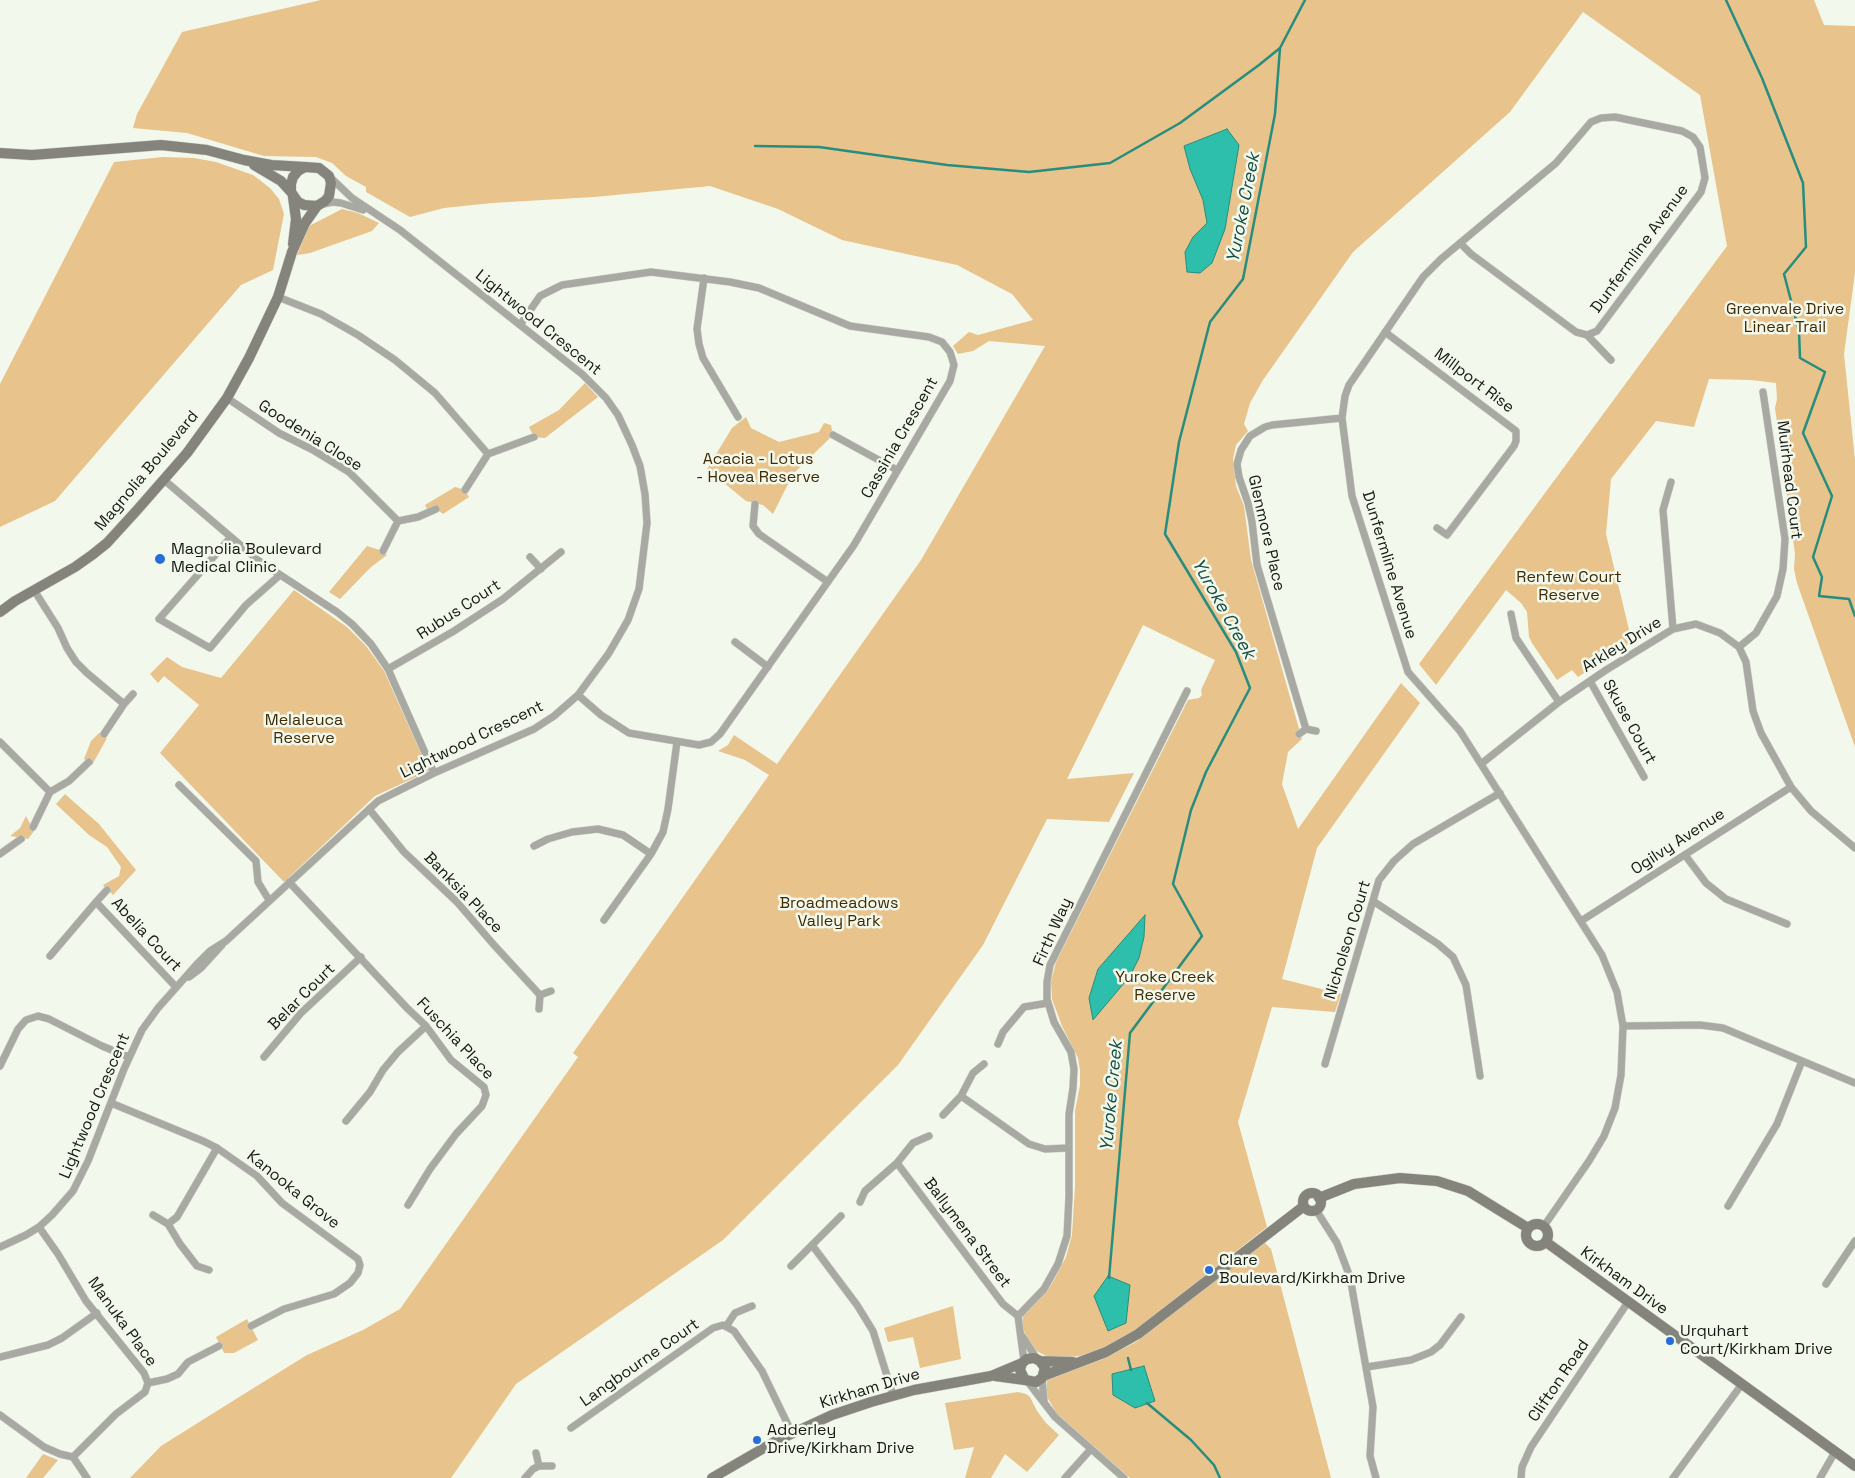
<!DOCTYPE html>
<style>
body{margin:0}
canvas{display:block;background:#f2f8eb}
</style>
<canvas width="1855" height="1478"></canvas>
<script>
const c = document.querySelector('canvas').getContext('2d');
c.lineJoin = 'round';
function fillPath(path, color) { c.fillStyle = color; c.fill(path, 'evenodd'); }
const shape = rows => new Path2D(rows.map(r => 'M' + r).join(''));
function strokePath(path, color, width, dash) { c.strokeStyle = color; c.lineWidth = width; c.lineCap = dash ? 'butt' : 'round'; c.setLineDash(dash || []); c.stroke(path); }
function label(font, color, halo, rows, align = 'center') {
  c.font = font + ' "Space Grotesk",sans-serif'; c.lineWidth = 5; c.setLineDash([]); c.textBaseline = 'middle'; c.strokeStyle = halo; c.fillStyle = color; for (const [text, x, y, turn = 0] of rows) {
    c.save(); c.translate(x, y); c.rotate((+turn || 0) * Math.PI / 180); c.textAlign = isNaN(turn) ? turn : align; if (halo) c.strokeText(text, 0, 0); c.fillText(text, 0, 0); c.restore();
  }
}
const green = shape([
 [321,0,1814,0,1824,25,1855,26,1855,273,1844,354,1855,460,1855,747,1797,583,1794,569,1795,554,1775,408,1777,399,1776,383,1751,380,1709,379,1694,427,1656,421,1611,479,1606,534,1632,642,1578,677,1572,670,1557,680,1532,643,1529,637,1527,612,1521,603,1506,590,1436,685,1419,664,1727,246,1700,95,1583,12,1510,112,1353,252,1263,380,1250,403,1244,424,1248,431,1236,445,1233,459,1236,486,1244,506,1251,560,1302,739,1288,752,1282,784,1298,829,1401,683,1420,703,1317,848,1282,979,1341,994,1335,1012,1272,1007,1238,1122,1267,1227,1124,1339,1088,1354,1062,1359,1050,1358,1033,1349,1023,1329,1022,1323,1023,1316,1048,1290,1054,1280,1066,1257,1072,1235,1075,1186,1075,1111,1080,1085,1080,1070,1078,1058,1062,1026,1052,999,1051,982,1056,962,1188,700,1199,698,1202,695,1201,690,1215,660,1143,625,1067,779,1134,773,1109,822,1047,819,983,945,898,1065,723,1240,516,1384,451,1478,130,1478,161,1446,244,1394,307,1355,363,1330,400,1309,578,1057,573,1053,769,775,745,760,718,751,728,745,734,735,777,764,921,560,1045,346,989,341,973,351,958,354,953,346,969,332,978,335,1033,320,1012,294,957,265,842,240,778,209,710,186,594,197,492,203,444,208,410,217,366,192,366,187,346,176,332,163,316,157,264,156,187,133,133,128,137,114,182,32],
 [163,157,194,158,216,162,253,175,270,188,279,199,284,214,273,270,241,285,55,501,0,527,0,384,114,162],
 [342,209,358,213,379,223,372,231,310,253,297,255,309,226],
 [585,383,598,397,545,438,534,437,529,427,559,410],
 [746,417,751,428,779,442,819,432,824,423,831,425,833,435,793,474,773,514,763,505,746,501,707,469,732,428],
 [455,487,465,490,469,497,443,514,436,509,427,509,425,505],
 [367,546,383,551,387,555,371,567,340,599,329,592],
 [294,590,347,627,366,646,384,671,429,771,375,796,284,882,160,753,199,705,164,676,158,683,150,674,167,657,182,667,221,678],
 [99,733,104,734,107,738,92,765,84,759,91,741],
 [65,794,99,824,136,870,113,895,103,885,119,876,121,867,107,847,89,835,56,804],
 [26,816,34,831,28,839,10,836,20,828],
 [1264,1242,1271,1249,1331,1478,1130,1478,1057,1414,1047,1397,1047,1380,1061,1371,1101,1360,1136,1342],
 [953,1306,961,1359,920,1368,913,1337,888,1342,884,1328],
 [247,1319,258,1340,234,1353,224,1353,216,1337],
 [1018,1392,1026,1394,1030,1397,1037,1411,1046,1423,1059,1435,1027,1472,1005,1454,991,1478,965,1478,974,1447,954,1450,945,1403],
 [43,1454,58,1460,43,1478,26,1478]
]);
const water = shape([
 [1227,129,1239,145,1225,229,1212,263,1200,273,1187,272,1185,252,1193,237,1207,223,1203,200,1190,169,1184,146,1227,129],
 [1145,915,1144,937,1139,958,1130,976,1093,1020,1089,998,1098,969,1145,915],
 [1108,1276,1130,1285,1126,1323,1108,1331,1094,1296,1108,1276],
 [1144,1366,1155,1401,1135,1408,1113,1395,1112,1374,1144,1366]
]);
const stream = shape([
 [1726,0,1762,78,1803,183,1806,247,1784,274,1799,331,1800,358,1825,372,1803,433,1832,496,1813,557,1822,577,1819,596,1849,599,1855,616],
 [755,146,819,147,947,165,1029,172,1110,163,1180,123,1259,65,1280,48],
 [1109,1278,1130,1033,1202,936,1173,884,1191,810,1206,772,1250,688,1236,652,1165,534,1179,442,1210,322,1243,279,1275,114,1280,48,1305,0],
 [1128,1358,1131,1370],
 [1147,1403,1191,1440,1214,1465,1220,1478]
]);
const street = shape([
 [323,204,333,202,341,203,363,210],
 [1460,243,1471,254,1576,332,1587,335,1611,360],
 [704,278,697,329,699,344,703,358,738,417],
 [278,297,321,314,358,335,395,360,435,393,488,454],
 [520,325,540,296,562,285,651,272,730,282,759,288,850,326,929,337,942,342,950,352,954,365,950,381,854,545,720,734,711,742,699,745,629,733,601,715,578,695],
 [1385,332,1516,431,1516,441,1514,446,1447,535,1437,528],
 [227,398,279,433,313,450,349,472,398,521],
 [833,435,897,470],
 [163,479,259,561,337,612,352,624,371,644,388,669,434,773],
 [1671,482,1663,510,1673,629],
 [465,490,488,454,534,437],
 [755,504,753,526,759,534,828,582],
 [231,537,159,619,210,648,246,605,280,575],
 [383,551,398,521,418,517,436,509],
 [530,557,541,569],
 [34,590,58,628,67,648,76,662,87,673,124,704],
 [1511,614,1516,638,1559,702],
 [735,642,768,667],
 [1739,647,1756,633,1777,596,1783,569,1785,539,1763,392],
 [388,669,454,631,503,599,561,552],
 [1590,681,1644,777],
 [1306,729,1257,565,1252,522,1248,503,1239,477,1237,464,1241,450,1250,436,1265,427,1272,425,1342,418],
 [104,734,124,704,133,694],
 [1299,734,1306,729,1316,731],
 [0,742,50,792],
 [1481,764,1559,702,1606,670,1673,629,1696,624,1720,633,1739,647,1746,662,1753,711,1761,733,1791,787,1811,811,1855,848],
 [179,785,256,861,258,882,269,900],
 [369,809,404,852,457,902,494,945,540,995],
 [33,827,50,792,69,781,89,762],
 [534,846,548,839,572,832,598,829,623,835,651,854],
 [0,854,21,839],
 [1685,855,1706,883,1726,899,1787,924],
 [289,882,407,1008,426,1026,451,1060,484,1087,486,1095,482,1106,456,1134,430,1169,408,1205],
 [1373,901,1438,944,1453,957,1466,985,1480,1076],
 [96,902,107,890],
 [604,920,651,854,663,832,668,809,677,742],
 [1581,921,1791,787],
 [50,956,96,902,176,987],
 [189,977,201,968,222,945],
 [539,1009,540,995,551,991],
 [1623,1026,1700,1025,1723,1028,1855,1083],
 [998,1044,1003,1032,1024,1007,1048,1003],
 [264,1057,301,1013,361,957],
 [1325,1064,1379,880,1394,861,1413,844,1500,793],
 [0,1066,18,1029,26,1020,38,1016,49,1019,102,1046,129,1057],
 [961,1096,1029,1144,1045,1149,1068,1148],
 [111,1103,203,1141,217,1148,257,1176,282,1203,358,1259,360,1265,358,1273,350,1283,334,1294,284,1309,251,1326],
 [943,1115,961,1096,973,1073,984,1064],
 [346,1121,370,1092,383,1070,398,1052,426,1026],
 [897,1163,1003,1304,1018,1316],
 [860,1202,865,1191,897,1163,913,1143,929,1136],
 [1728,1206,1777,1124,1802,1061],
 [1316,1210,1337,1243,1350,1277,1373,1407,1370,1456,1376,1478],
 [153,1215,168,1224],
 [1544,1226,1589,1161,1604,1136,1615,1108,1621,1075,1623,1026,1617,992,1602,955,1460,731,1408,672,1352,496,1342,418,1345,396,1349,385,1423,277,1441,259,1556,163,1591,122,1601,118,1615,117,1682,131,1693,137,1700,147,1705,178,1701,192,1597,331,1587,335],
 [39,1227,58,1254,86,1301,144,1373,148,1383,145,1392,116,1414,73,1457],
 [812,1245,857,1305,873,1331,893,1395],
 [0,1247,26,1235,39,1227,52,1215,73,1191,88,1161,124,1069,142,1030,158,1008,197,964,210,951,226,941,378,801,434,773,534,729,554,716,578,695,609,653,628,620,639,589,647,523,645,494,640,466,632,445,618,415,606,398,582,374,400,230,352,198,331,178],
 [791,1266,841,1216],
 [209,1270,197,1266,180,1244,168,1224,177,1217,217,1148],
 [1826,1284,1855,1241],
 [727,1325,735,1313,752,1306],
 [1022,1336,1037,1359],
 [0,1357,48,1345,62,1338,97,1313],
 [1024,1361,1018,1316,1044,1289,1058,1264,1067,1236,1069,1197,1069,1114,1073,1088,1074,1069,1071,1052,1054,1022,1047,999,1047,982,1050,965,1187,691],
 [1367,1367,1411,1360,1431,1352,1440,1345,1461,1317],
 [1042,1378,1044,1401],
 [1028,1382,1055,1417,1124,1478],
 [148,1383,167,1379,178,1374,188,1362,219,1346],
 [0,1415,44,1447,60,1454,73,1457,87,1478],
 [571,1428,713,1328,723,1325,734,1331,762,1371,792,1433],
 [536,1453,539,1466],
 [525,1478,533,1469,539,1466,552,1466],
 [1065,1478,1091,1449],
 [1521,1478,1522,1467,1531,1447,1628,1302],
 [1673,1478,1742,1384],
 [1820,1478,1835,1452]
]);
const secondary = shape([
 [0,153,32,155,161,145,207,150,244,160,271,165,305,167],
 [254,165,281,181,291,192],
 [293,244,296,219,293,197],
 [0,612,15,601,75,567,92,555,107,543,138,509,187,453,227,398,249,358,278,297,292,252,305,223,317,206,325,201,329,196,331,183,329,176,319,168,305,167,298,171,293,177,291,184,291,192,298,202,304,205,317,206],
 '1303 1202a9 9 0 1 1 18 0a9 9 0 1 1-18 0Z',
 [1319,1198,1354,1184,1400,1178,1437,1181,1468,1191,1528,1228],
 '1526 1235a11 11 0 1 1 22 0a11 11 0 1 1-22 0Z',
 [1546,1242,1855,1466],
 [1040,1361,1045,1368,1042,1378,1036,1382,1025,1380,1020,1370,1022,1363,1027,1359,1034,1358,1040,1361,1073,1362],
 [995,1376,1025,1380],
 [1043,1376,1106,1352,1138,1334,1304,1206],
 [712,1478,776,1441,832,1415,871,1402,914,1390,991,1376,1022,1363]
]);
const markers = [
 [160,559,6,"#266dd9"],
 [1209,1270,5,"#266dd9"],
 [1670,1341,5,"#266dd9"],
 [757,1440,5,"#266dd9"]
];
const streetNames = [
 ["Dunfermline Avenue",1640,249,-54],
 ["Lightwood Crescent",538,323,39],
 ["Millport Rise",1474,381,37],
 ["Goodenia Close",310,436,32],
 ["Cassinia Crescent",900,438,-60],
 ["Magnolia Boulevard",147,471,-50],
 ["Muirhead Court",1789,480,83],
 ["Glenmore Place",1266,533,77],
 ["Dunfermline Avenue",1389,565,73],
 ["Rubus Court",459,610,-33],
 ["Arkley Drive",1622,645,-32],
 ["Skuse Court",1629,722,61],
 ["Lightwood Crescent",472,740,-26],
 ["Ogilvy Avenue",1678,842,-33],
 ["Banksia Place",463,893,46],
 ["Firth Way",1053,932,-66],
 ["Abelia Court",146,935,47],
 ["Nicholson Court",1348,940,-73],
 ["Belar Court",302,997,-45],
 ["Fuschia Place",455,1039,47],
 ["Lightwood Crescent",95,1106,-67],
 ["Kanooka Grove",293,1190,39],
 ["Ballymena Street",967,1233,53],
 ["Kirkham Drive",1624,1281,36],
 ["Manuka Place",122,1322,54],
 ["Langbourne Court",640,1363,-35],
 ["Clifton Road",1559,1381,-56],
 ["Kirkham Drive",870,1389,-17]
];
const parkNames = [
 ["Greenvale Drive",1785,310],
 ["Linear Trail",1785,328],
 ["Acacia - Lotus",758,460],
 ["- Hovea Reserve",758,478],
 ["Renfew Court",1569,578],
 ["Reserve",1569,596],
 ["Melaleuca",304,721],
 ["Reserve",304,739],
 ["Broadmeadows",839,904],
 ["Valley Park",839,922],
 ["Yuroke Creek",1165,978],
 ["Reserve",1165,996]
];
const poiNames = [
 ["Magnolia Boulevard",171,550],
 ["Medical Clinic",171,568],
 ["Clare",1219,1261],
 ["Boulevard/Kirkham Drive",1219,1279],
 ["Urquhart",1680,1332],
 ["Court/Kirkham Drive",1680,1350],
 ["Adderley",767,1431],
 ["Drive/Kirkham Drive",767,1449]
];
const waterNames = [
 ["Yuroke Creek",1244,208,-79],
 ["Yuroke Creek",1223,609,61],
 ["Yuroke Creek",1112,1096,-85]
];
fillPath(green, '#e8c38b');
fillPath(water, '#2ebfac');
strokePath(water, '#278d7e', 1);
strokePath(stream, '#278d7e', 2.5);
strokePath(street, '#cfd4c9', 8);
strokePath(secondary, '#cfd4c9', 11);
strokePath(street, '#a9a9a3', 7);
strokePath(secondary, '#85847c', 10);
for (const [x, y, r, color] of markers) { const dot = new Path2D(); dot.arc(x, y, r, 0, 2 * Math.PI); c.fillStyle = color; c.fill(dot); strokePath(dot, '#f2f8eb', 2); }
label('16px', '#161814', '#f2f8eb', streetNames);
label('16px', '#402a03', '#f2f8eb', parkNames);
label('16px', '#161814', '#f2f8eb', poiNames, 'left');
label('italic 18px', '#154f46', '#f2f8eb', waterNames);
</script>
